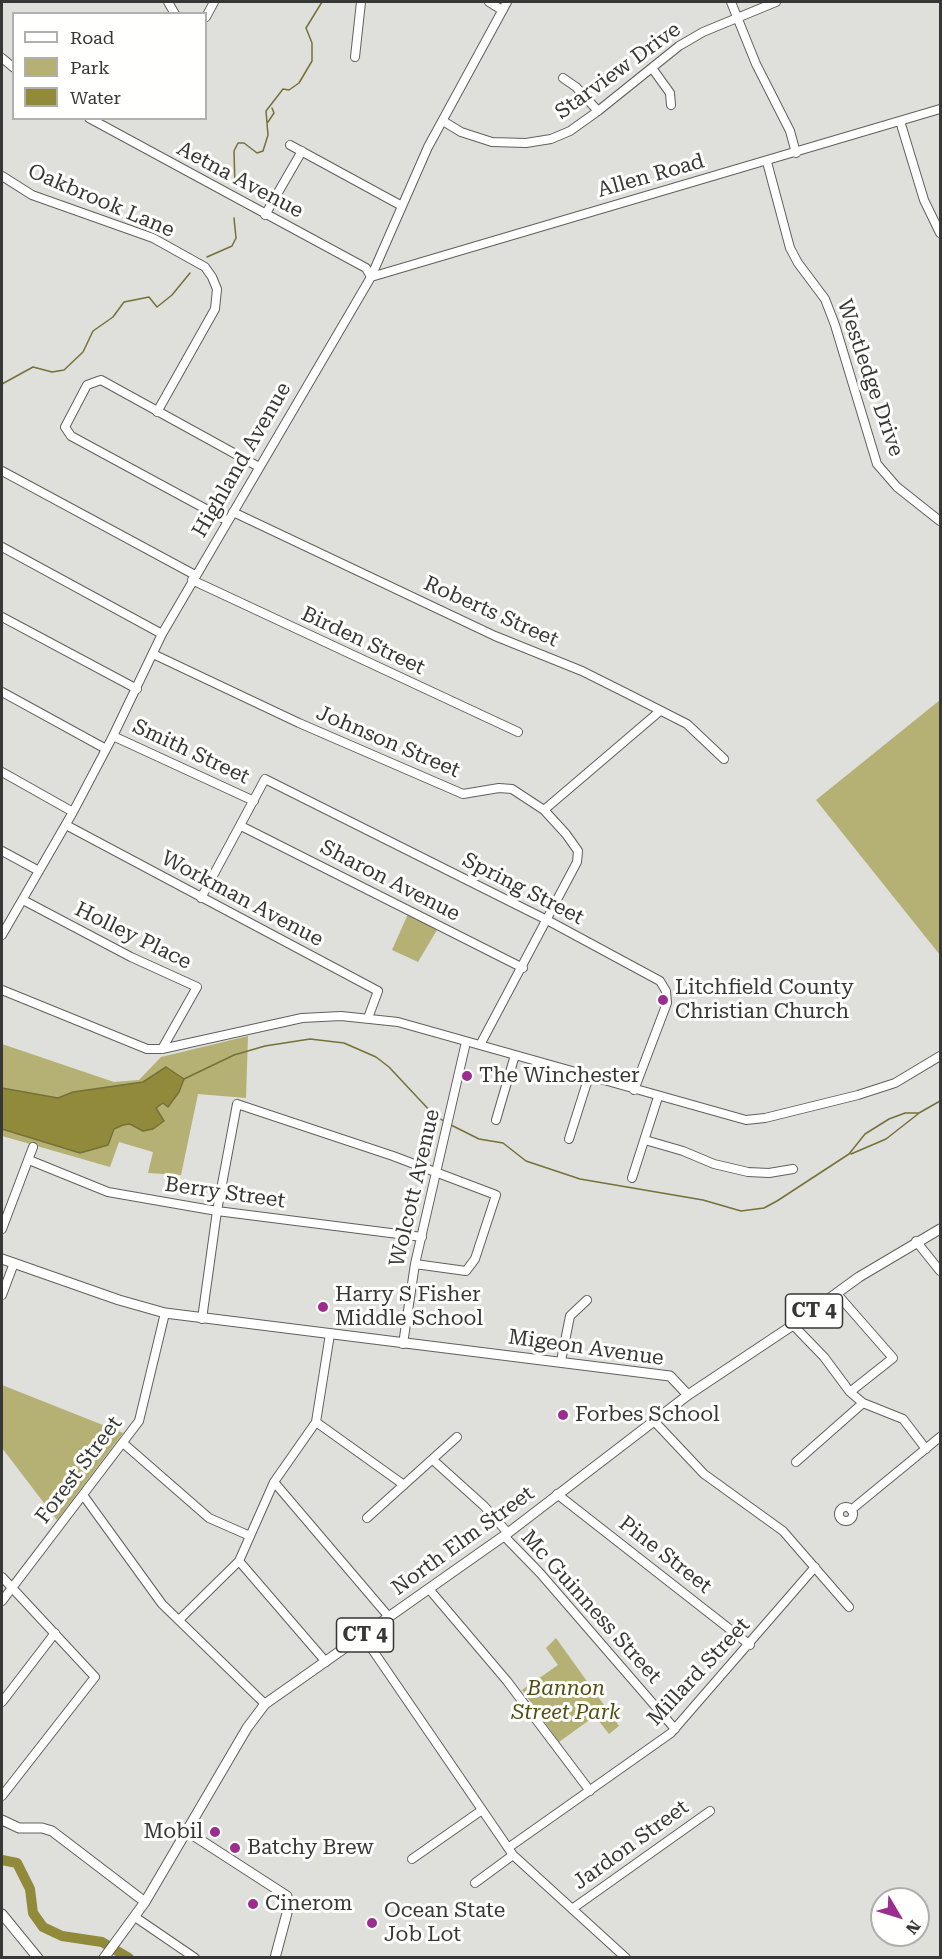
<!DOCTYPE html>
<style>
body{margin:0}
#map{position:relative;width:942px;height:1959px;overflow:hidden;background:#dfdfdb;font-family:"Roboto Serif",serif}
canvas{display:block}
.frame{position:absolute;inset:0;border:3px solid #373735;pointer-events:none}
.legend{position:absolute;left:12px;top:12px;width:195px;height:108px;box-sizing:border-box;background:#fffffe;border:2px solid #afafae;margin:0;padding:8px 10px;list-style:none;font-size:18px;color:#373735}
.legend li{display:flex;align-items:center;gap:12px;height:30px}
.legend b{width:30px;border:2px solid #afafae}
.north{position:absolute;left:870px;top:1887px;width:60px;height:60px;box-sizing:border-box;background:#fffffe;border:2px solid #afafae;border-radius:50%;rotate:128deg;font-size:16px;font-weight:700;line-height:24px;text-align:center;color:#373735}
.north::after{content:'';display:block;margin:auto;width:21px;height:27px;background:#9a2d8e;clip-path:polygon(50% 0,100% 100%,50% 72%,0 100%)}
</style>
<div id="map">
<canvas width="942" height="1959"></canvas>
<div class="frame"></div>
<ul class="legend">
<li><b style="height:8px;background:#fff"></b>Road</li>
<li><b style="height:16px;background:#b5b174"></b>Park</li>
<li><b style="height:16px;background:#908a3a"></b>Water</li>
</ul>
<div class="north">N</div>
</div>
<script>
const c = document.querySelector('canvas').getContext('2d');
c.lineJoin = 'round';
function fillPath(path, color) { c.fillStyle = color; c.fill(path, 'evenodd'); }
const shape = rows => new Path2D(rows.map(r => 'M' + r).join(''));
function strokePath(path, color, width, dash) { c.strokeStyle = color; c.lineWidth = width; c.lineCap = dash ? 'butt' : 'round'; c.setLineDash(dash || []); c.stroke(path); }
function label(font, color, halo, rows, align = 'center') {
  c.font = font + ' "Roboto Serif",serif'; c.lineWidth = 6; c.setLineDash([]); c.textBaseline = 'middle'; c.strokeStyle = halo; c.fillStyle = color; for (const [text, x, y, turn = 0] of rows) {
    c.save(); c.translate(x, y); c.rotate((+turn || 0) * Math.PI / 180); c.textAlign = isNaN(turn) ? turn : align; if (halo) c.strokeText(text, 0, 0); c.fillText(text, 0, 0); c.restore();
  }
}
const green = shape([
 [940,700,940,955,816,800],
 [408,914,437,930,418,962,392,950],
 [248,1036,246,1098,198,1094,181,1175,148,1173,153,1152,119,1142,110,1167,2,1136,2,1044,114,1082,139,1080,161,1057],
 [2,1385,123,1433,57,1520,2,1448],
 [556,1638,619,1726,609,1734,595,1716,559,1742,522,1690,558,1665,546,1648]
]);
const water = shape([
 [166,1067,184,1079,179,1092,168,1107,163,1103,156,1108,164,1121,153,1129,143,1131,130,1124,123,1125,114,1129,108,1145,80,1153,2,1129,2,1088,58,1098,73,1092,143,1082,166,1067]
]);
const stream = shape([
 [268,122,274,113,272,108],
 [235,187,234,151,238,143,244,143,257,153,263,151,268,135,266,111,283,89,289,90,299,83,312,61,312,43,306,28,322,2],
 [207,257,232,246,236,238,234,218],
 [2,384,33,367,52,372,64,370,83,352,93,331,113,317,124,302,149,297,157,307,172,295,190,273],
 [184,1079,234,1055,265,1046,310,1039,344,1043,376,1057,389,1067,432,1113,445,1122],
 [449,1124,479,1139,503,1143,526,1161,580,1179,703,1200,741,1211,764,1208,777,1201,849,1154,865,1134,889,1119,905,1113,919,1113,940,1101],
 [851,1154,886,1139,918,1114]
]);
const river = shape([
 [2,1860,17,1863,30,1889,33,1913,43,1927,62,1936,102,1942,129,1958]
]);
const minor = shape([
 [168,2,175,14],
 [489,2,502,10],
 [731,2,756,64,790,131,796,153],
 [206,17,214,2],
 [355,57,361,2],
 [2,58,14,68],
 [652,68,670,93,671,105],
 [563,78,576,87,598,111],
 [89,118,366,268,371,277],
 [443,121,461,132,492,142,526,143,551,139,570,131,598,111,679,46,703,32,776,2],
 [900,121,924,200,940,233],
 [290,145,402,206],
 [767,162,790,248,798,263,825,299,835,325,877,464,897,487,940,521],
 [2,176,32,195,153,238,205,267,212,277,217,289,215,309,157,412],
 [265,215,302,151],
 [371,277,940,109],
 [2,471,195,575],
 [233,512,495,636,582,671,628,694,687,724,724,759],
 [228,521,71,436,65,427,87,385,101,380,259,467],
 [2,547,162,634],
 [192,580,518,732],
 [2,617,137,689],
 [153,654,299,723,463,794,499,788,512,789,544,810,566,834,578,851,577,862,480,1045],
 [2,692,106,749],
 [113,736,254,801],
 [2,772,73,812],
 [544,810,660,711],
 [66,825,378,991,368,1018],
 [241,826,523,968],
 [2,851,39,871],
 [201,898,265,779,547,920,660,981,666,991,667,1003,634,1090],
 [23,900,131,957,197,987,162,1049],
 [2,935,73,812,113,736,162,634,371,277,428,147,507,2],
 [2,990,147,1049,162,1049,302,1018,341,1016,398,1022,746,1120,765,1118,858,1095,895,1083,940,1056],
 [496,1120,515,1055],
 [569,1139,589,1076],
 [645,1140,683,1151,714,1164,748,1172,769,1173,793,1169],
 [29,1160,108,1192,217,1211,422,1237],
 [632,1178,658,1097],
 [2,1229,33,1147],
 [916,1241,940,1271],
 [837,1294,893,1358,850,1392],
 [2,1295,14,1263],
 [202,1319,217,1211,237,1104,393,1156,496,1195,475,1259,466,1271,415,1264],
 [793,1325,824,1357,850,1392,863,1403,903,1419,926,1449],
 [403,1344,415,1264,466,1042],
 [561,1361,570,1316,587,1300],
 [654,1421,704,1474,783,1531,849,1607],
 [316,1422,404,1485],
 [123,1443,209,1518,250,1536],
 [433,1460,484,1506,508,1533],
 [796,1462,863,1403],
 [274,1482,389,1617],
 [557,1494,750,1645],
 [83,1495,162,1604,265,1704],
 '839 1514a7 7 0 1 1 14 0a7 7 0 1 1-14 0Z',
 [851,1510,940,1437],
 [367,1518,457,1437],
 [504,1536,540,1573,675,1729],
 [239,1561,326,1662],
 [2,1577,95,1677,2,1796],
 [429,1589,507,1681,590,1791],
 [2,1601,139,1421,165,1313],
 [179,1620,239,1561,274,1482,316,1422,330,1334],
 [363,1636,513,1855,626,1958],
 [2,1702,55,1633],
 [508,1848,671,1733,815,1567],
 [412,1859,482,1810],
 [475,1883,513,1855],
 [572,1909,710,1811],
 [135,1917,195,1958]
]);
const major = shape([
 [2,1259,119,1300,165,1313,670,1376,688,1395],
 [2,1820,19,1828,42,1828,52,1831,145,1902],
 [188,1832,287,1896,287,1913,275,1958],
 [2,1914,38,1958],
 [104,1958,145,1902,247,1728,265,1704,508,1533,688,1395,793,1325,859,1277,940,1229]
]);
const markers = [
 [663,1000,6,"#9a2d8e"],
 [467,1076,6,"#9a2d8e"],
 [323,1307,6,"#9a2d8e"],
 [563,1415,6,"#9a2d8e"],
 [215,1832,6,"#9a2d8e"],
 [235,1848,6,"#9a2d8e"],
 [253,1904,6,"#9a2d8e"],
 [372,1923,6,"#9a2d8e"]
];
const shields = [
 [814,1311,57],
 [365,1635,57]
];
const shieldNames = [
 ["CT 4",814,1311],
 ["CT 4",365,1635]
];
const streetNames = [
 ["Starview Drive",618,71,-36],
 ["Allen Road",651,176,-16],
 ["Aetna Avenue",240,180,28],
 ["Oakbrook Lane",101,201,23],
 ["Westledge Drive",870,378,71],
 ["Highland Avenue",242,460,-60],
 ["Roberts Street",491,612,24],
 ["Birden Street",363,641,25],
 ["Johnson Street",388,742,23],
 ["Smith Street",191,752,25],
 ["Sharon Avenue",390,881,27],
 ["Spring Street",523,889,27],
 ["Workman Avenue",242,899,28],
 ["Holley Place",133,936,26],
 ["Wolcott Avenue",415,1188,-77],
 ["Berry Street",225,1193,8],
 ["Migeon Avenue",586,1348,8],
 ["Forest Street",79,1470,-53],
 ["North Elm Street",463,1541,-36],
 ["Pine Street",665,1555,38],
 ["Mc Guinness Street",591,1607,48],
 ["Millard Street",699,1672,-47],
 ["Jardon Street",631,1845,-36]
];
const poiNames = [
 ["Litchfield County",675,988],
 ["Christian Church",675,1012],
 ["The Winchester",479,1076],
 ["Harry S Fisher",335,1295],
 ["Middle School",335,1319],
 ["Forbes School",575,1415],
 ["Mobil",203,1832,"right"],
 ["Batchy Brew",247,1848],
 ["Cinerom",265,1904],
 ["Ocean State",384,1911],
 ["Job Lot",384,1935]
];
const parkNames = [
 ["Bannon",566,1689],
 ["Street Park",566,1713]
];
fillPath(green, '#b5b174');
fillPath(water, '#908a3a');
strokePath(water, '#757138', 1.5);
strokePath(stream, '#757138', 1.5);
strokePath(river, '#908a3a', 10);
strokePath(minor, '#60605c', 10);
strokePath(major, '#60605c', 11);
strokePath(minor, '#fff', 8);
strokePath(major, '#fff', 9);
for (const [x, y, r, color] of markers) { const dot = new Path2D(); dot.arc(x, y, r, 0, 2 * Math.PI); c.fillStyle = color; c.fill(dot); strokePath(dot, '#fffffe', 2); }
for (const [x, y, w] of shields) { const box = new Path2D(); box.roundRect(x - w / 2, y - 17, w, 34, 4.5); c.fillStyle = '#fffffe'; c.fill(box); strokePath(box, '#373735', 1.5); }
label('bold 20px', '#373735', null, shieldNames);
label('21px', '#373735', '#fffffe', streetNames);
label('21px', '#373735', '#fffffe', poiNames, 'left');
label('italic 21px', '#544f13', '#fffffe', parkNames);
</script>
